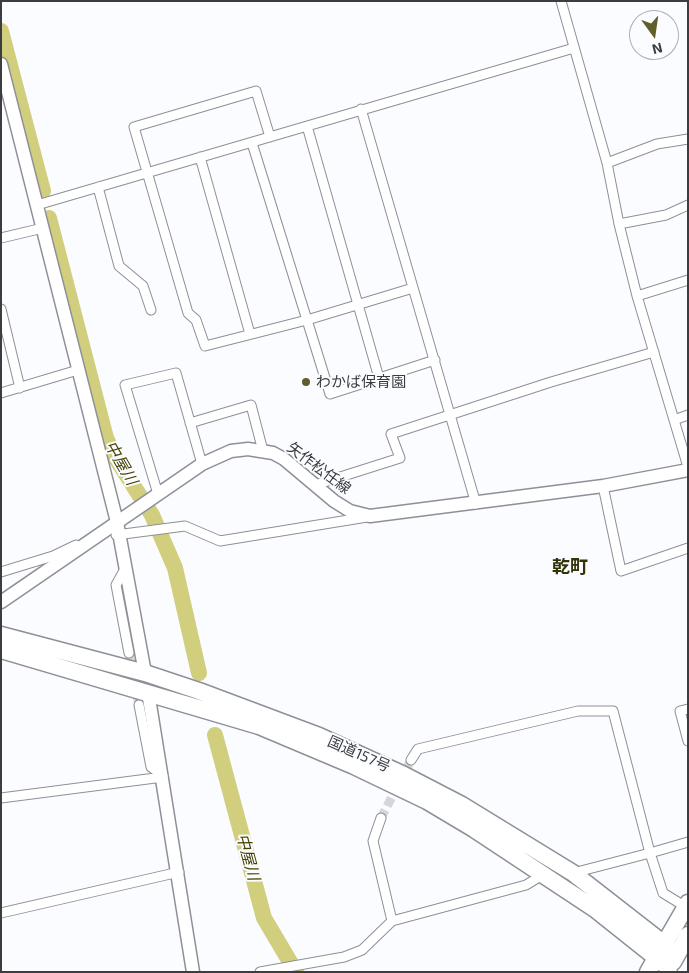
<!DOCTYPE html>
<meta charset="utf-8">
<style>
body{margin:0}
#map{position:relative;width:689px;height:973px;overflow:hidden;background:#fafcff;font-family:"Exo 2",sans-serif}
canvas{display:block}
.frame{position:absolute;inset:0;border:2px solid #3b3d3f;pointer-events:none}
.north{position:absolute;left:629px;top:10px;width:50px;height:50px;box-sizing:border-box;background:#fafcff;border:1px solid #aeb0b2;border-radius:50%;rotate:166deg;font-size:14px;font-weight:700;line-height:20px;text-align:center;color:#3b3d3f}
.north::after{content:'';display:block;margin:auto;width:18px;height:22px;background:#605e2a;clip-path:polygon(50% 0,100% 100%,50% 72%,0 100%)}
</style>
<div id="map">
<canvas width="689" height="973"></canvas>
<div class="frame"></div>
<div class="north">N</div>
</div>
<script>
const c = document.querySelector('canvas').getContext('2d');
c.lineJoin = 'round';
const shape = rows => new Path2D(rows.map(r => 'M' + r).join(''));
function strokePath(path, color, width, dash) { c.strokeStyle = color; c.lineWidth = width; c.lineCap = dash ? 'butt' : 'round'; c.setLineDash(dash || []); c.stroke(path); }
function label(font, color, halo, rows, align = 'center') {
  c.font = font + ' "Exo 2","Noto Sans JP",sans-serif'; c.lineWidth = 4; c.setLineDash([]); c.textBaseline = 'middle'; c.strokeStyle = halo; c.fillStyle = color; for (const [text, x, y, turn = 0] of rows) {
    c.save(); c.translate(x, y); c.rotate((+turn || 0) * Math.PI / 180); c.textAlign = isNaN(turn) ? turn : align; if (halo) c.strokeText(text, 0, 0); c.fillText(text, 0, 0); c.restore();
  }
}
const river = shape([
 [1,31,43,191],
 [49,218,106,438,117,460,152,515,175,568,199,673],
 [215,735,264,918,296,972]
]);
const streetTunnel = shape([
 [129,653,139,705],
 [381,818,411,760]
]);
const street = shape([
 [561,1,607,163,619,224,637,296,688,467],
 [361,109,476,504],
 [307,126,379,378],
 [270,137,256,91,134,127,188,313,196,320,205,346,307,320,413,288],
 [252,143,330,394,435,360],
 [200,157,250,334],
 [607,163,657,144,688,139],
 [98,187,119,266,143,286,151,310],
 [37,205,574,48],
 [619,224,666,215,688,205],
 [1,238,43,228],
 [637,296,688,280],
 [1,309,20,388],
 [1,393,78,370],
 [674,420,688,415],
 [190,423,251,405,263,451],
 [315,485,400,458,391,434,551,382,654,352],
 [603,486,621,571,688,548],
 [158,494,125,385,176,373,202,464],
 [116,535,185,526,220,541,367,517],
 [125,569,116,585,129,653],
 [1,572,53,556,76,545],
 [139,705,151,767,163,776],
 [688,709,680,711,688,741],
 [411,760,418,749,578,711,613,711,650,853,573,873],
 [1,798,163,777],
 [381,818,373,841,392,921],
 [686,907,663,893,650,853,688,842],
 [1,913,179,872],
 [260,972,344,957,362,950,392,921,526,885,544,874]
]);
const secondary = shape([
 [1,64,117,522,145,673],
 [1,602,202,464,231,451,248,449,273,453,284,459,334,501,350,511,370,516,603,486,688,470],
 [148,692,193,972]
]);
const highway = shape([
 [1,635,145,673,199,691,319,736,404,775,462,805,573,873,677,954],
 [1,650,259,726,354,766,427,801,474,829,595,909,669,968],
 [673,962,688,935],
 [648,972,688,903]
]);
const markers = [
 [306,382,5,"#605e2a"]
];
const poiNames = [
 ["わかば保育園",316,382]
];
const streetNames = [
 ["矢作松任線",319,468,37],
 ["国道157号",359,754,24]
];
const waterNames = [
 ["中屋川",121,463,60],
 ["中屋川",248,857,75]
];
const quarterNames = [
 ["乾町",570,567]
];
strokePath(river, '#d1ce7e', 16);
strokePath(streetTunnel, '#d4d6d9', 9, [9, 4.5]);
strokePath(street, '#8d9096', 11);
strokePath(secondary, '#8d9096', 15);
strokePath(highway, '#8d9096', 19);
strokePath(street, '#fff', 9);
strokePath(secondary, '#fff', 12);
strokePath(highway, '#fff', 16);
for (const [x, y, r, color] of markers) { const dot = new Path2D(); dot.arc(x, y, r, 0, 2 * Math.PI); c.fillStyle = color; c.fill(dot); strokePath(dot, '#fafcff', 2); }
label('15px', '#3b3d3f', '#fafcff', poiNames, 'left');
label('15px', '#3b3d3f', '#fafcff', streetNames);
label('italic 16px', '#464302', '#fafcff', waterNames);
label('bold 18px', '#343207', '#fafcff', quarterNames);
</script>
